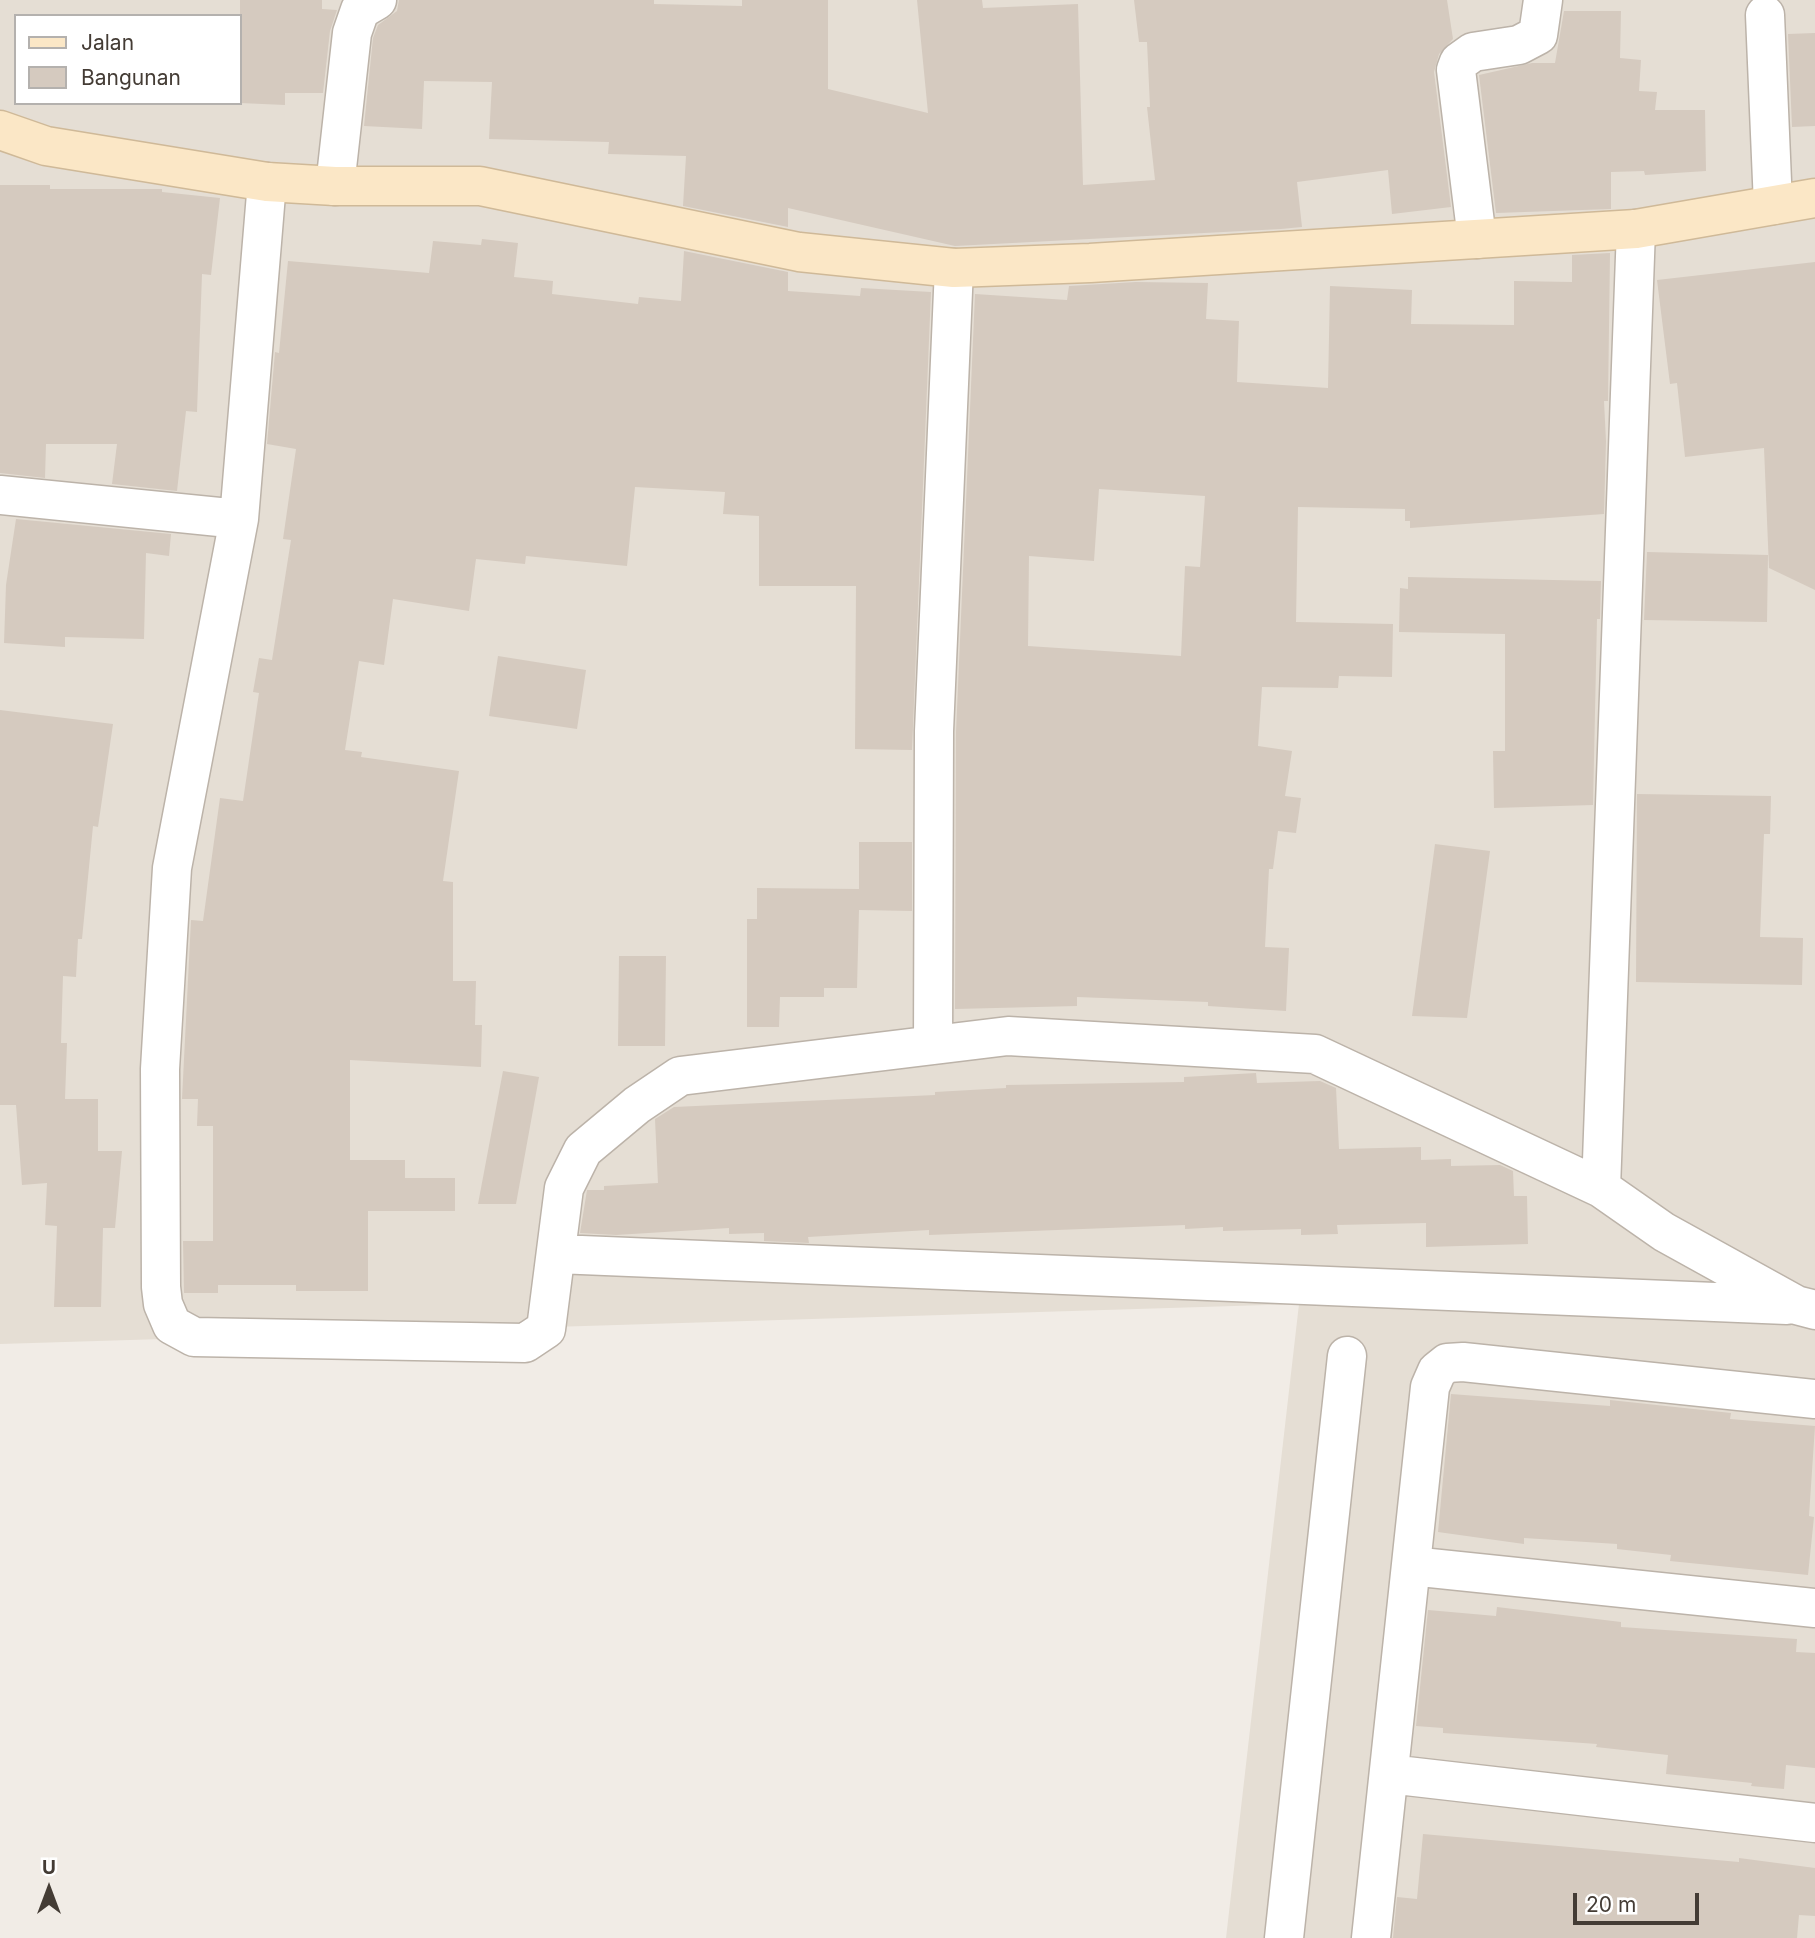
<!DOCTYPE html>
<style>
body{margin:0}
#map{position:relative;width:1815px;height:1938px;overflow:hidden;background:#f1ece6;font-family:Inter,sans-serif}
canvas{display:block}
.legend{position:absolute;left:14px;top:14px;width:228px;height:91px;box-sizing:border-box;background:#fff;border:2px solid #b4b1ae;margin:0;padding:9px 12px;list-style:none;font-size:21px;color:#443c35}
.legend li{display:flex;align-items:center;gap:14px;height:35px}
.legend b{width:35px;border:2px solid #b4b1ae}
.north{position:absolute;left:14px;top:1854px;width:70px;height:70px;-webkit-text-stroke:5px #fff;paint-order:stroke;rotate:0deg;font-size:19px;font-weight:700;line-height:28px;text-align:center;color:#443c35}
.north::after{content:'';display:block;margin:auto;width:24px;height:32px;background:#443c35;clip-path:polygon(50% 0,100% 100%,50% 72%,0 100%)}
.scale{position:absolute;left:1573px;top:1893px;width:126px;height:32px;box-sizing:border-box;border:4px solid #443c35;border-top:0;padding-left:9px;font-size:21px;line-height:24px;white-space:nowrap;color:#443c35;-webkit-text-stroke:5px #fff;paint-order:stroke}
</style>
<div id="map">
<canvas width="1815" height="1938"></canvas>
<ul class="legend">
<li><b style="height:9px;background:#fbe7c6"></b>Jalan</li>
<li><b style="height:19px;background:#d5cabf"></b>Bangunan</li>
</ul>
<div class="north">U</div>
<div class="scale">20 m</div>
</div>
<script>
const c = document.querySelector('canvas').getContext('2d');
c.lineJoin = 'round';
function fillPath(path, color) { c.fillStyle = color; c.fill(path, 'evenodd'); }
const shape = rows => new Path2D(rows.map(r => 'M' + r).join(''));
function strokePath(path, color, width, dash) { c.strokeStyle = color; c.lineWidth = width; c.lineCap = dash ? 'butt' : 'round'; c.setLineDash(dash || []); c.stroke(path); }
const residential = shape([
 [0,0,1815,0,1815,1938,1226,1938,1299,1304,0,1344],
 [16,16,240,16,240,103,16,103]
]);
const building = shape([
 [240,0,322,0,322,9,337,10,330,31,323,93,285,93,285,105,240,103],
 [399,0,654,0,654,4,742,6,742,0,828,0,828,89,928,113,917,0,982,0,983,8,1078,4,1083,185,1155,180,1147,107,1150,107,1147,42,1139,42,1134,0,1447,0,1453,39,1439,54,1434,72,1451,207,1392,214,1388,170,1297,182,1302,227,1281,229,955,246,788,208,788,227,683,206,686,156,608,154,609,142,489,139,492,82,424,81,422,129,364,126,373,38,378,25,397,11],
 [1564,11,1621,11,1620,58,1641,60,1639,91,1657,92,1655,110,1705,110,1706,171,1645,175,1644,171,1611,172,1611,209,1496,213,1479,75,1532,63,1555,63],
 [1815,33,1815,126,1792,127,1788,34],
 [0,185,50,185,50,189,162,189,162,192,220,198,211,275,202,274,197,412,186,411,177,491,112,484,117,444,46,444,45,478,0,473],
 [482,239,518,243,514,277,553,281,552,294,638,304,639,297,681,301,684,251,788,272,788,291,860,296,861,288,931,292,912,750,855,749,856,586,759,586,759,516,723,514,725,492,635,487,627,566,526,556,525,564,476,559,469,611,393,599,384,665,359,661,345,750,362,752,361,757,459,771,443,881,453,882,453,981,476,981,475,1025,482,1025,481,1067,350,1060,350,1160,405,1160,405,1178,455,1178,455,1211,368,1211,368,1291,296,1291,296,1285,218,1285,218,1293,184,1293,183,1241,213,1241,213,1126,197,1126,198,1099,182,1099,191,920,203,921,220,798,243,801,259,693,253,692,259,658,272,660,291,540,283,539,296,449,267,444,275,352,279,353,288,261,429,273,433,241,481,245],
 [1610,253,1608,401,1604,401,1606,441,1604,514,1410,528,1410,521,1405,521,1405,509,1298,507,1296,622,1393,624,1392,677,1339,676,1338,688,1262,687,1258,746,1292,751,1285,796,1301,798,1296,833,1278,831,1273,869,1269,869,1265,947,1289,948,1286,1011,1208,1006,1208,1002,1077,997,1077,1006,955,1009,956,732,975,294,1067,300,1069,286,1136,282,1208,283,1206,319,1239,321,1237,382,1328,388,1330,286,1412,290,1411,324,1514,325,1514,281,1572,282,1572,255],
 [1099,489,1205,496,1200,567,1185,566,1181,656,1028,646,1029,556,1094,561],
 [1815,262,1815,590,1769,568,1764,448,1685,457,1677,383,1670,384,1657,280],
 [16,519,171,534,169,556,146,553,144,639,65,637,65,647,4,643,6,585],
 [1647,552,1768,555,1767,622,1644,620],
 [1408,577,1601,581,1600,619,1597,619,1593,805,1494,808,1493,751,1505,751,1505,634,1399,632,1400,588,1408,589],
 [498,656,586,670,577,729,489,716],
 [0,710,113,724,98,827,93,826,82,939,78,939,76,977,63,976,61,1043,67,1043,65,1099,98,1099,98,1151,122,1151,115,1228,103,1228,101,1307,54,1307,57,1226,45,1225,47,1183,22,1185,16,1105,0,1105],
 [1637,794,1771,796,1770,834,1764,834,1760,937,1803,938,1802,985,1636,982],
 [859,842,912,842,912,911,859,910,857,988,824,988,824,997,780,997,779,1027,747,1027,747,919,757,919,757,888,859,889],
 [1435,844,1490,851,1467,1018,1412,1016],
 [619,956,666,956,665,1046,618,1046],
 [503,1071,539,1077,516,1204,478,1204],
 [1256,1073,1257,1083,1320,1081,1336,1088,1339,1149,1421,1147,1421,1160,1451,1159,1451,1166,1500,1165,1513,1171,1514,1196,1527,1196,1528,1244,1426,1247,1426,1223,1337,1225,1338,1234,1301,1235,1301,1229,1223,1231,1223,1227,1185,1229,1185,1225,929,1235,929,1230,808,1237,809,1243,764,1241,764,1233,729,1234,729,1228,616,1235,580,1233,587,1190,604,1190,604,1186,658,1183,655,1119,674,1107,935,1095,935,1092,1006,1088,1006,1085,1184,1082,1184,1077],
 [1451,1394,1610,1406,1610,1400,1731,1413,1730,1419,1815,1426,1809,1516,1814,1517,1808,1575,1670,1561,1671,1555,1617,1549,1617,1544,1524,1538,1524,1544,1438,1532],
 [1497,1607,1621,1622,1621,1627,1797,1639,1796,1652,1815,1653,1815,1768,1786,1765,1784,1789,1751,1786,1752,1783,1666,1774,1668,1755,1596,1747,1597,1744,1443,1733,1443,1728,1416,1726,1428,1610,1496,1616],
 [1423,1834,1739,1862,1739,1858,1815,1868,1815,1916,1799,1915,1797,1938,1393,1938,1397,1897,1417,1899]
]);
const street = shape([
 [1765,15,1773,205],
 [267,182,239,519,172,868,160,1069,161,1287,163,1304,172,1325,194,1337,525,1343,546,1329,564,1188,583,1150,637,1105,680,1076,1008,1036,1315,1054,1601,1188,1664,1232,1796,1305,1815,1310],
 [335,186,352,33,360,10,377,0],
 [1477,239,1456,70,1459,62,1473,52,1519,45,1538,35,1543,0],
 [0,495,239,519],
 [933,1045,934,731,954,268],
 [1601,1188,1636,229],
 [557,1254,1787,1305],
 [1411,1566,1815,1608],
 [1389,1774,1815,1823],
 [1284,1938,1347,1356],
 [1371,1938,1430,1387,1437,1371,1447,1363,1463,1362,1815,1399]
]);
const secondary = shape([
 [0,130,46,146,267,182,335,186,480,186,799,252,954,268,1090,263,1636,229,1815,198]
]);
fillPath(residential, '#e5ded4');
fillPath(building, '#d5cabf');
strokePath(street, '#bcb3a9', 41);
strokePath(secondary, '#cfb998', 41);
strokePath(street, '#fff', 38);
strokePath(secondary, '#fbe7c6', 38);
</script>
